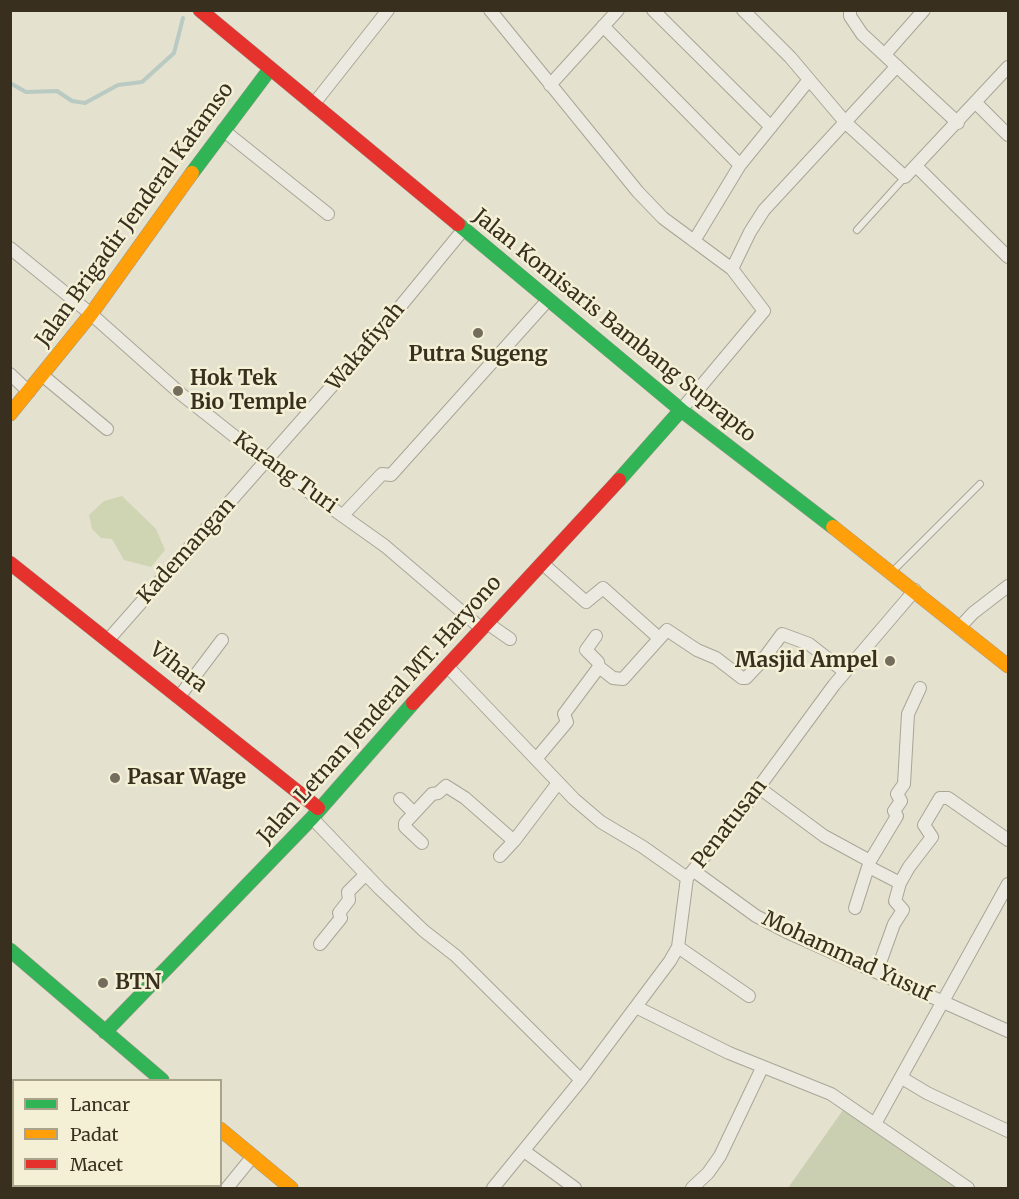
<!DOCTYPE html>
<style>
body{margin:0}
#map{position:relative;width:1019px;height:1199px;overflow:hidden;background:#e4e1cf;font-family:Merriweather,serif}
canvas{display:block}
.frame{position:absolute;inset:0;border:12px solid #382f1f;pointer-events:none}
.legend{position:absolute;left:12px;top:1079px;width:210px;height:108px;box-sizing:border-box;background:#f4f0d5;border:2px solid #a9a38c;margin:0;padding:8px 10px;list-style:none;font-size:18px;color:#382f1f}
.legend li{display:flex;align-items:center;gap:12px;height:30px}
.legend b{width:30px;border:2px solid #a9a38c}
</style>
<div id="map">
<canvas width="1019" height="1199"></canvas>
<div class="frame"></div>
<ul class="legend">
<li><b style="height:8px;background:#30b455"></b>Lancar</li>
<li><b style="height:8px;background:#ff9f0a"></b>Padat</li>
<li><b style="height:8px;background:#e5322d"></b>Macet</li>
</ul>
</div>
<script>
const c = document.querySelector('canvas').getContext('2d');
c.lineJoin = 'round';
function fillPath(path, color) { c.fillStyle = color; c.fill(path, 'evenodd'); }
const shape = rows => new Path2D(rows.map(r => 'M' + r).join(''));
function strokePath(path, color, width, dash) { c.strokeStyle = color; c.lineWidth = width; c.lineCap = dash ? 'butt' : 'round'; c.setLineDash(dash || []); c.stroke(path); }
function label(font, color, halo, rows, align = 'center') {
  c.font = font + ' Merriweather,serif'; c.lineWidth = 5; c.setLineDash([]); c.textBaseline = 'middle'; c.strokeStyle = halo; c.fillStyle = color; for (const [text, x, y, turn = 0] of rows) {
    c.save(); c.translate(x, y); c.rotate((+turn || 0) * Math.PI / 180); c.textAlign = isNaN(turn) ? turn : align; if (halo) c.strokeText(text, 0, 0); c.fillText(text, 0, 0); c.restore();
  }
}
const green = shape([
 [122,496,156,529,165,550,151,567,124,560,112,539,101,538,92,529,89,515,104,501]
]);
const cemetery = shape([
 [843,1110,956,1188,788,1188]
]);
const stream = shape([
 [10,83,26,92,57,91,72,101,85,103,118,85,142,82,174,53,183,18]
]);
const lane = shape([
 [857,230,905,177],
 [893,571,980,484]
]);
const street = shape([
 [490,10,638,192,663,218,732,269,764,311,681,410],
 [653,10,771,127],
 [743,10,790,57,846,123,905,177,1008,67],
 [850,10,850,16,862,34,958,123],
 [603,26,740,165],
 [886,53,924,10],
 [550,85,618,10],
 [976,103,1008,135],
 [313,105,388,10],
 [223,130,328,214],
 [916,166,1008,257],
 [694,241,740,165,808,81],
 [10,248,91,314,181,394,267,462,385,546,482,629],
 [732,269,750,232,764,210,897,66],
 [10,374,29,392],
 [42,375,107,429],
 [343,515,382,474,391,475,547,301],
 [543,564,586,602,603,588,659,638],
 [487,623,510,639],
 [960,627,973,613,1008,586],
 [108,640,376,336,463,230],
 [448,667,574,799,601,822,643,847,687,878],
 [599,667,613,678,623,679,667,630,697,650,716,658,742,678,746,678,762,661,782,634,809,644,845,672],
 [179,697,222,640],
 [536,759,567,722,564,714,599,667,598,662,586,650,596,636],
 [758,787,824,836,870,861,855,908],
 [400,799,414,813],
 [312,818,380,889,424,931,456,956,581,1080],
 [422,843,405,827,405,823,432,794,438,793,446,786,465,798,514,841,558,783],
 [500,856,514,841],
 [870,861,897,816,894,811,901,801,897,794,904,784,908,714,920,688],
 [869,867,900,883,895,901,903,910,894,924,877,971],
 [694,871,756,916,787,932,1008,1031],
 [900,883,909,867,932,837,924,825,940,798,948,798,1008,840],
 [320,944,341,918,339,913,349,900,348,892,366,874],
 [678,947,749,996],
 [636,1007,729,1053,831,1094,968,1188],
 [902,1078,927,1093,1008,1131],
 [876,1122,1008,884],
 [10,1140,14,1143],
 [524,1151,575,1188],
 [63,1186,66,1188],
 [227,1188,253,1156],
 [493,1188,581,1080,670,961,678,947,687,878,745,806,834,685,915,590],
 [692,1188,708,1173,720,1156,762,1068]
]);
const fast = shape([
 [192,173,270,69],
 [458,224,681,410],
 [619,480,681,410,833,527],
 [10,950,162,1080],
 [105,1032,312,818,413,703]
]);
const slow = shape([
 [10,414,91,314,192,173],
 [833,527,1008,666],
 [220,1129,291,1188]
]);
const jam = shape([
 [200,10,458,224],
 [10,563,318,808],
 [413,703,619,480]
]);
const markers = [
 [478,333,6,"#746d5d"],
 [178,391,6,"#746d5d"],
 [890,661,6,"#746d5d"],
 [115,778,6,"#746d5d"],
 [103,983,6,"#746d5d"]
];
const streetNames = [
 ["Jalan Brigadir Jenderal Katamso",135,215,-54],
 ["Jalan Komisaris Bambang Suprapto",614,326,39],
 ["Wakafiyah",366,347,-50],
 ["Karang Turi",285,473,36],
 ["Kademangan",187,551,-48],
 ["Vihara",178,668,38],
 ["Jalan Letnan Jenderal MT. Haryono",380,710,-48],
 ["Penatusan",730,824,-52],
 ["Mohammad Yusuf",847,957,25]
];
const poiNames = [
 ["Putra Sugeng",478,355,"center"],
 ["Hok Tek",190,379],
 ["Bio Temple",190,403],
 ["Masjid Ampel",878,661,"right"],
 ["Pasar Wage",127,778],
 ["BTN",115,983]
];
fillPath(green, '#cfd5b2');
fillPath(cemetery, '#cacfb1');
strokePath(stream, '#b9cac2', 4);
strokePath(lane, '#a9a597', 8);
strokePath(street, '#a9a597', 14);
strokePath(fast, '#999588', 15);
strokePath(slow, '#999588', 15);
strokePath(jam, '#999588', 15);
strokePath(lane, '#eceae0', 6);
strokePath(street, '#eceae0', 12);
strokePath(fast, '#30b455', 14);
strokePath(slow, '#ff9f0a', 14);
strokePath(jam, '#e5322d', 14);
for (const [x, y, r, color] of markers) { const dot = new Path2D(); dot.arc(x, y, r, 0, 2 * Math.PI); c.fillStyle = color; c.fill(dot); strokePath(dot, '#f4f0d5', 2); }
label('21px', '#382f1f', '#f4f0d5', streetNames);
label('bold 21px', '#382f1f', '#f4f0d5', poiNames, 'left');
</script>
